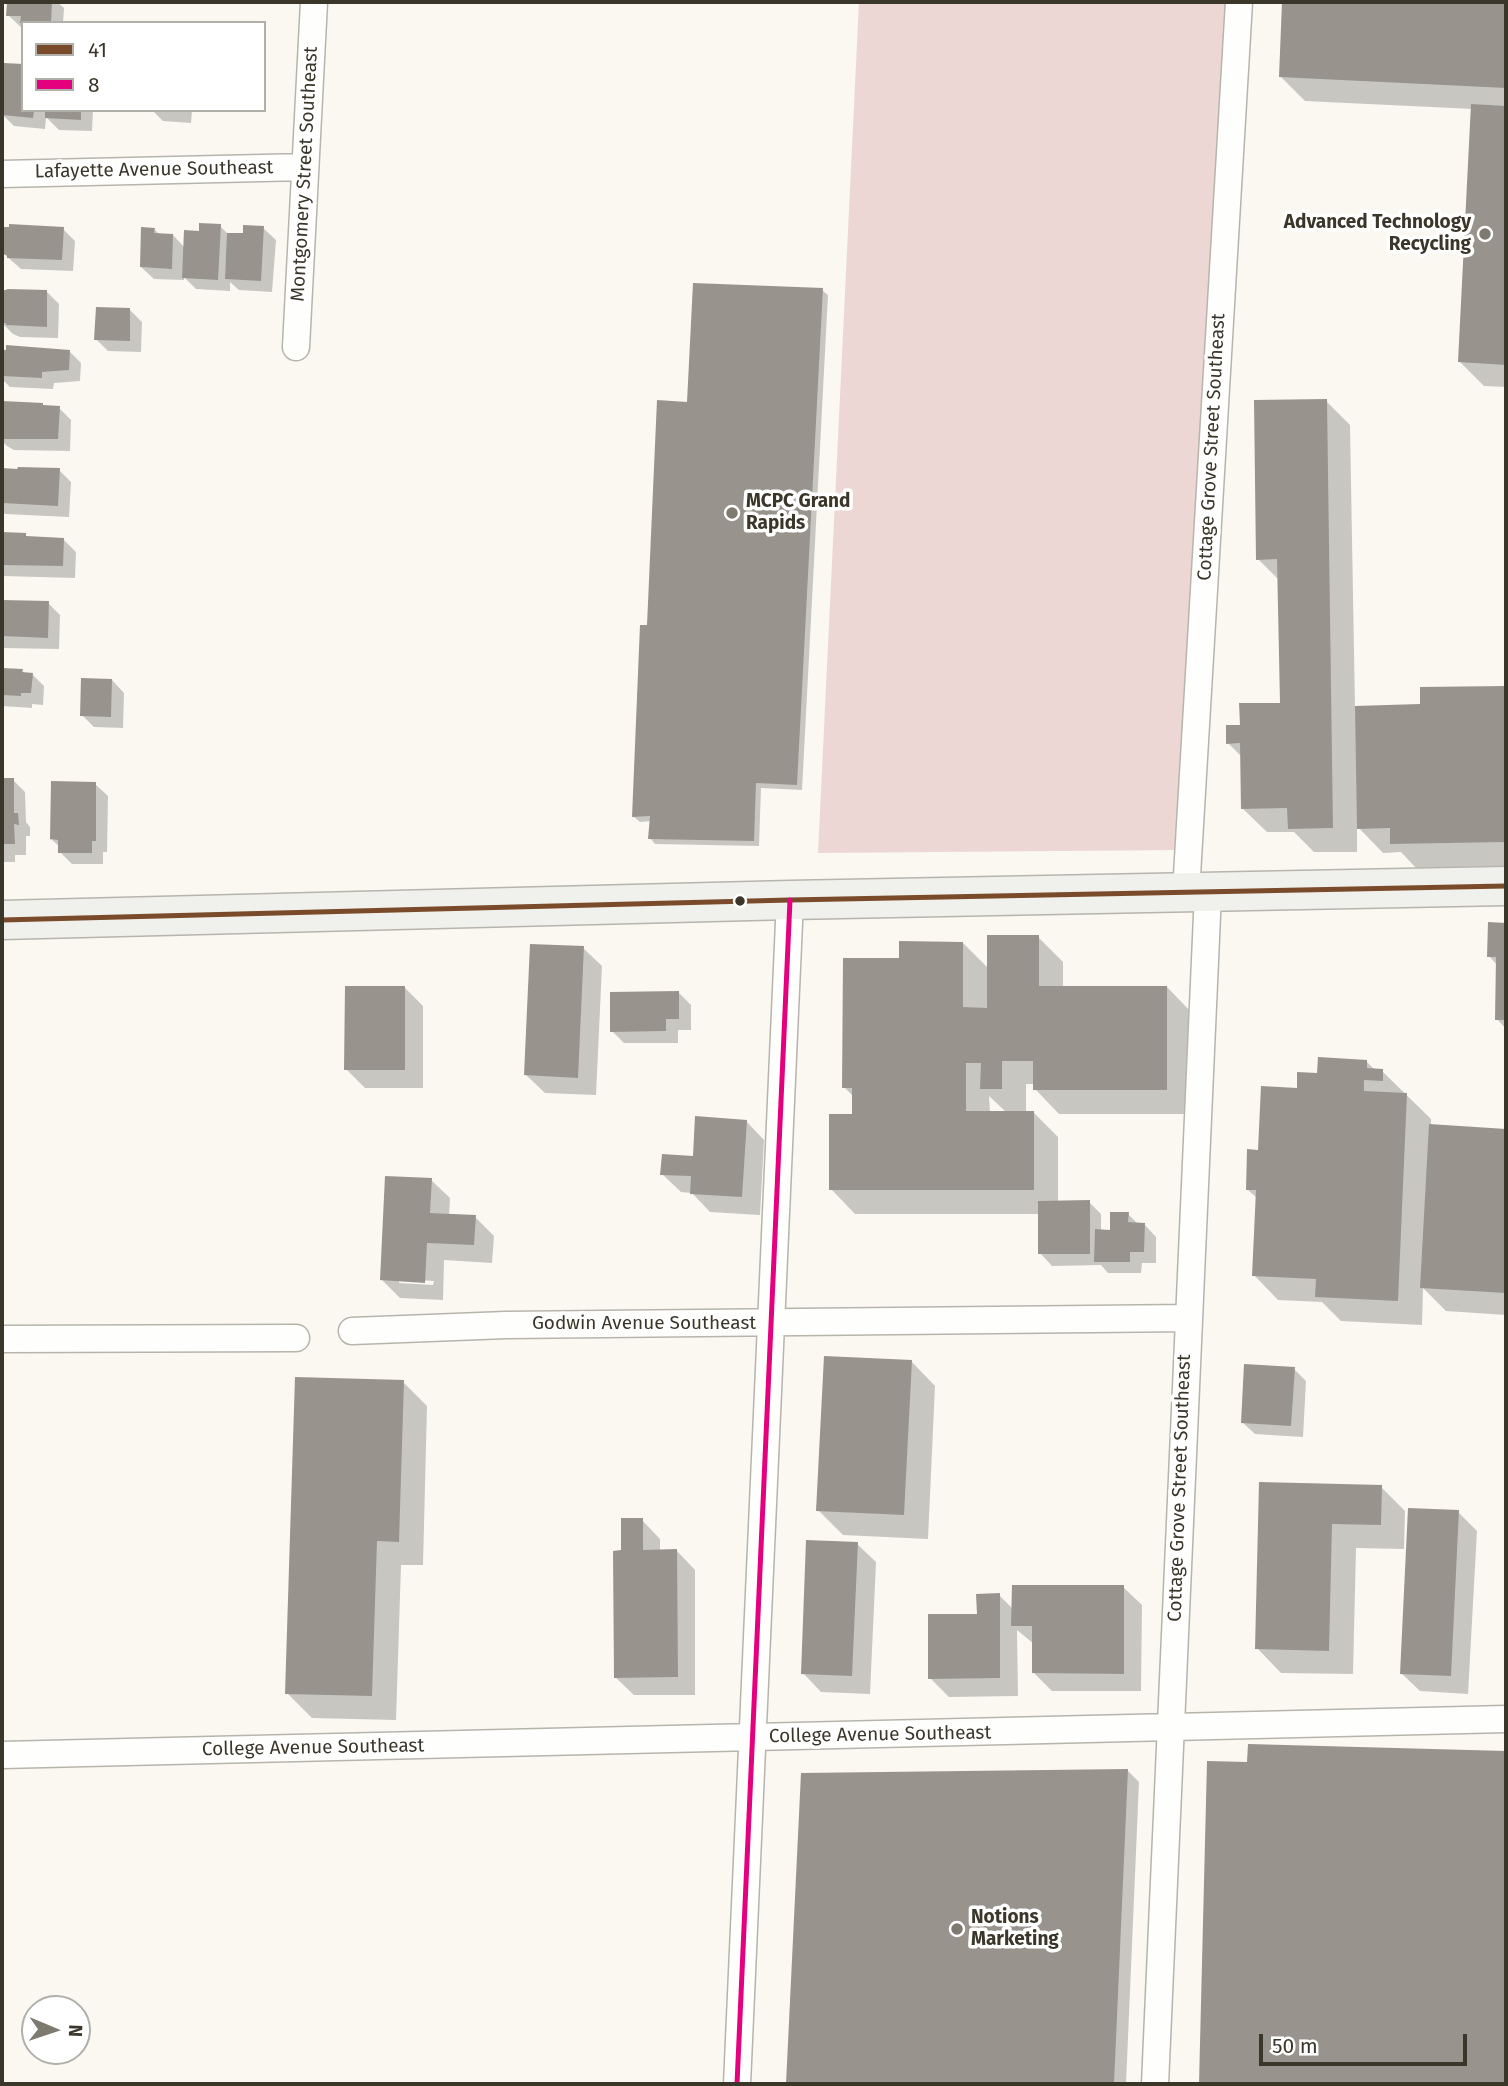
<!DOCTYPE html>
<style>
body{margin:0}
#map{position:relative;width:1508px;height:2086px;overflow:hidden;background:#faf8f1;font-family:"Fira Sans",sans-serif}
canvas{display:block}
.frame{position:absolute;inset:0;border:4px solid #3b362a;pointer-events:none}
.legend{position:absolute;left:21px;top:21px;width:245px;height:91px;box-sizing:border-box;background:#fff;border:2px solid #b1afaa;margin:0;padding:9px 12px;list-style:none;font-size:21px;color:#3b362a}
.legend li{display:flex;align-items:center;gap:14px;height:35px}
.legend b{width:35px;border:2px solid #b1afaa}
.north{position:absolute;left:21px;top:1995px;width:70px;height:70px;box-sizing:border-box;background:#fff;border:2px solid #b1afaa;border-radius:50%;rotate:92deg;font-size:19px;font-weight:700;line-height:28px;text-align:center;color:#3b362a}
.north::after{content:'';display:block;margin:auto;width:24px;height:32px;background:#7e7a70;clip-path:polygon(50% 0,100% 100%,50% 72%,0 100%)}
.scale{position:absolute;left:1259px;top:2034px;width:208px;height:32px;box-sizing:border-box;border:4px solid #3b362a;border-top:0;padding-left:9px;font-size:21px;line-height:24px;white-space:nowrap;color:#3b362a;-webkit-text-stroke:5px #fff;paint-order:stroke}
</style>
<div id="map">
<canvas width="1508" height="2086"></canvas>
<div class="frame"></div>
<ul class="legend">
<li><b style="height:9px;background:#7a4b2a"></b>41</li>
<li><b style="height:9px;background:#e5007d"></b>8</li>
</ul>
<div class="north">N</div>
<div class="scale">50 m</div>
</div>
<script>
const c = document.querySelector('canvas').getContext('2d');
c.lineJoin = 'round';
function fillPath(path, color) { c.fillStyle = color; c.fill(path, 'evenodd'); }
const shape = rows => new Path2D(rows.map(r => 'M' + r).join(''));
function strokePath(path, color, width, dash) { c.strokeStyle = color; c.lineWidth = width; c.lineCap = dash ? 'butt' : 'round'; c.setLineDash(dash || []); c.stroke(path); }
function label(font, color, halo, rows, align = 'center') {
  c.font = font + ' "Fira Sans",sans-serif'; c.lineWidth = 7; c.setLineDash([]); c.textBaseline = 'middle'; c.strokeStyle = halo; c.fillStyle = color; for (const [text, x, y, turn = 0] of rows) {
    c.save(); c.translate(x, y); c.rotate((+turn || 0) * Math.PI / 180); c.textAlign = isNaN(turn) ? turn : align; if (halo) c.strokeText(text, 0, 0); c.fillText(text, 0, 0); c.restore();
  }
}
const green = shape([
 [859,2,1230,2,1179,850,818,853]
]);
const shadow = shape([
 [9,2,57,2,64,8,63,23,23,23,23,29,8,15],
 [1284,2,1506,2,1506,387,1484,386,1460,362,1473,109,1305,101,1281,77],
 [5,65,23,110,93,110,92,131,59,130,46,117,45,129,14,126,2,114],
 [152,110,192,110,191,123,163,121],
 [220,226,228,234,245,235,263,228,276,240,272,292,239,290,230,282,230,291,196,289,184,277,184,280,154,279,141,267,154,229,160,235,173,235,185,248,201,233],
 [63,229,75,241,73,271,21,269,4,254],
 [822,290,828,295,802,790,761,788,759,846,655,844,650,838,651,821,640,822,634,817,649,627,689,403],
 [47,292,59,304,58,338,20,337,13,334,2,323,2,293],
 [130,310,142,322,141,352,108,351,96,339],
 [69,351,81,363,80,381,54,383,53,389,10,387,2,379,2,352],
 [1326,401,1350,425,1355,707,1422,706,1421,689,1506,688,1506,866,1416,868,1401,852,1383,853,1357,826,1357,852,1314,852,1294,832,1267,832,1242,808,1242,757,1228,743,1241,727,1282,704,1279,580,1258,559],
 [2,406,59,408,71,420,70,451,14,450,7,446,2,441],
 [2,470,59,470,71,482,69,517,5,514,2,511],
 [2,534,25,535,29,538,64,540,76,552,75,578,3,576],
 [2,602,48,603,60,615,59,649,2,648],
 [2,669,22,670,25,674,32,674,44,686,43,705,32,704,32,708,2,706],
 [112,680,124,693,123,728,94,727,82,715],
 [2,780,13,780,25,792,26,822,30,827,30,836,26,836,26,855,15,855,15,862,2,862],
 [95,784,108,796,107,852,103,852,103,864,72,864,60,852,60,847,51,839],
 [1489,924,1506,924,1506,1029,1497,1019,1498,966,1489,956],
 [1038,937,1063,962,1063,987,1167,987,1191,1012,1191,1114,1059,1114,1035,1089,1035,1084,1026,1084,1026,1112,1033,1112,1058,1137,1058,1202,1089,1202,1101,1214,1101,1231,1112,1231,1128,1214,1138,1224,1144,1224,1156,1237,1156,1263,1142,1263,1141,1273,1108,1273,1101,1265,1052,1266,1040,1253,1040,1214,855,1214,831,1189,854,1116,854,1097,844,1087,900,960,963,943,989,969],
 [989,1096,1006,1112,990,1112],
 [583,948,602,966,596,1095,545,1093,526,1075],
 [405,988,423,1006,423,1088,365,1088,346,1069],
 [679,993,691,1005,691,1030,678,1030,678,1043,624,1043,612,1031],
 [1366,1061,1375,1070,1382,1071,1431,1119,1431,1126,1506,1130,1506,1315,1446,1311,1423,1288,1422,1325,1341,1321,1322,1302,1278,1300,1254,1275,1258,1199,1247,1189,1260,1152,1298,1090,1319,1075],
 [746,1121,764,1140,760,1215,710,1212,692,1193,681,1192,662,1174,694,1158],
 [431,1180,450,1198,449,1216,475,1217,494,1236,492,1263,444,1260,443,1300,400,1298,382,1280],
 [399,1279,434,1281,433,1285,399,1283],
 [911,1361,935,1386,928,1539,843,1535,818,1510],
 [1294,1369,1306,1381,1303,1437,1255,1434,1242,1422],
 [403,1382,427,1406,423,1565,401,1565,396,1720,312,1718,287,1693],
 [1261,1484,1381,1487,1405,1511,1404,1549,1356,1548,1353,1674,1281,1673,1257,1648],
 [1458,1512,1477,1531,1468,1694,1420,1691,1401,1673],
 [642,1520,660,1539,660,1551,677,1551,695,1570,695,1695,634,1695,615,1677,622,1552],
 [857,1544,876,1562,870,1694,821,1692,803,1673],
 [1123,1587,1142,1605,1141,1691,1052,1691,1034,1673,1034,1644,1017,1630,1018,1696,949,1697,930,1678,978,1616,999,1595,1013,1609],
 [1249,1746,1506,1752,1506,2084,1201,2084,1209,1763,1249,1764],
 [1127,1770,1139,1782,1126,2084,788,2084,802,1775]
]);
const building = shape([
 [7,2,52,2,51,23,20,23,21,16,6,16],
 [1282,2,1506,2,1506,88,1279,77],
 [4,63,23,64,23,110,34,110,33,118,2,115],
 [1471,104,1506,106,1506,365,1458,362],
 [45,110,81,110,81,120,45,118],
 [199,223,221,224,218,280,182,278,184,230,199,231],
 [9,224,64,227,62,260,7,258,7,255,2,254,3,227,9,227],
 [243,225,264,226,261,281,225,279,227,233,243,233],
 [141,227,155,228,154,233,173,234,172,269,140,267],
 [693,283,823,288,797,785,756,783,754,841,648,839,650,816,632,817,640,625,647,625,657,400,687,402],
 [8,289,47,290,47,327,6,325,6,323,2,323,2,291],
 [96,307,130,308,130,341,94,340],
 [6,345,70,350,69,370,42,372,42,378,2,376,2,350,6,350],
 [1327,399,1333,828,1288,829,1287,808,1241,809,1240,743,1226,744,1226,725,1240,725,1239,703,1280,703,1277,559,1256,560,1254,400],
 [2,401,43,403,43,405,60,406,58,439,2,439],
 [18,467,60,468,58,506,2,503,2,468,17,469],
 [2,532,26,533,26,536,64,538,63,566,2,565],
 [2,600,49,601,48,638,2,636],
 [2,668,23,669,22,672,33,673,31,693,21,693,21,696,2,695],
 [81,678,112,679,111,717,80,716],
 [1506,686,1506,842,1390,844,1390,828,1357,829,1355,706,1420,704,1420,687],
 [2,778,14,778,14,813,18,813,19,825,14,824,15,844,2,844],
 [51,781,96,782,96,841,92,841,92,853,58,853,58,840,50,839],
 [1488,922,1506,923,1506,1020,1495,1020,1496,957,1487,957],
 [987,935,1039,935,1039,986,1167,986,1167,1090,1033,1090,1033,1061,1002,1061,1002,1089,980,1089,981,1063,966,1063,966,1111,1034,1111,1034,1190,829,1190,829,1114,852,1114,852,1088,842,1088,843,958,899,958,899,941,963,942,963,1007,987,1008],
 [530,944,584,946,578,1078,524,1075],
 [345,986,405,986,405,1070,344,1070],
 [679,991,679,1019,666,1019,666,1031,610,1032,610,992],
 [1318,1057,1367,1060,1367,1068,1383,1069,1383,1081,1364,1080,1364,1091,1407,1093,1398,1301,1315,1297,1316,1279,1252,1276,1256,1190,1246,1190,1247,1149,1258,1150,1261,1086,1297,1088,1297,1072,1317,1073],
 [695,1116,747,1120,742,1197,690,1194,691,1176,660,1175,662,1154,693,1156],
 [1429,1124,1506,1129,1506,1293,1420,1288],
 [385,1176,432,1178,430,1213,476,1215,474,1245,427,1243,425,1283,380,1280],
 [1090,1200,1090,1254,1038,1254,1038,1201],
 [1110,1212,1129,1212,1128,1222,1145,1223,1144,1252,1130,1252,1130,1262,1094,1262,1095,1229,1110,1230],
 [824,1356,912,1360,904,1515,816,1511],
 [1244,1364,1295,1367,1291,1426,1241,1423],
 [295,1377,404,1380,399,1542,377,1541,372,1696,285,1694],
 [1259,1482,1382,1485,1381,1525,1332,1524,1329,1651,1255,1649],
 [1408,1508,1459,1510,1451,1676,1400,1674],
 [621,1518,643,1518,643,1550,677,1549,678,1677,614,1678,613,1551,621,1550],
 [806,1540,858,1542,852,1676,801,1674],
 [1012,1585,1124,1585,1124,1674,1032,1673,1032,1626,1011,1626],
 [1000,1593,1000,1678,928,1679,928,1614,977,1614,976,1594],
 [1248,1744,1506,1751,1506,2084,1199,2084,1207,1761,1247,1762],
 [1128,1769,1114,2084,786,2084,801,1773]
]);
const street = shape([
 [2,174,305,167],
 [296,347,314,2],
 [1186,892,1239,2],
 [352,1331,506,1325,1188,1318],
 [2,1339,296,1338],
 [2,1755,1506,1719],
 [737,2084,790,900],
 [1155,2084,1208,893]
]);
const secondary = shape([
 [2,920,790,900,1506,886]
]);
const bus1 = shape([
 [2,920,790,900,1506,886]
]);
const bus2 = shape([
 [737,2084,790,900]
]);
const markers = [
 [1485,234,7,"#7e7a70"],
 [732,513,7,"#7e7a70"],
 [740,901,6,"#3b362a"],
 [957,1929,7,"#7e7a70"]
];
const streetNames = [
 ["Lafayette Avenue Southeast",154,170,-1],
 ["Montgomery Street Southeast",305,174,-87],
 ["Cottage Grove Street Southeast",1212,447,-87],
 ["Godwin Avenue Southeast",644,1324],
 ["Cottage Grove Street Southeast",1180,1488,-88],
 ["College Avenue Southeast",880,1735,-1],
 ["College Avenue Southeast",313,1748,-1]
];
const poiNames = [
 ["Advanced Technology",1471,223,"right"],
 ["Recycling",1471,245,"right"],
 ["MCPC Grand",746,502],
 ["Rapids",746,524],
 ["Notions",971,1918],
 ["Marketing",971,1940]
];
fillPath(green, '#edd7d4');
fillPath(shadow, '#0003');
fillPath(building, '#99938d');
strokePath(street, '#b7b4ac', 29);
strokePath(secondary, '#b7b4ac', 41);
strokePath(street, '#fefefd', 26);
strokePath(secondary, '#f0f0ec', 38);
strokePath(bus1, '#7a4b2a', 5);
strokePath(bus2, '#e5007d', 5);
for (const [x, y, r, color] of markers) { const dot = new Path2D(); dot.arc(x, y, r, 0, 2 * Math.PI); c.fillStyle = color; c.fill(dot); strokePath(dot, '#fff', 2.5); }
label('19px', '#3b362a', '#fff', streetNames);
label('bold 19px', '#3b362a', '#fff', poiNames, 'left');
</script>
